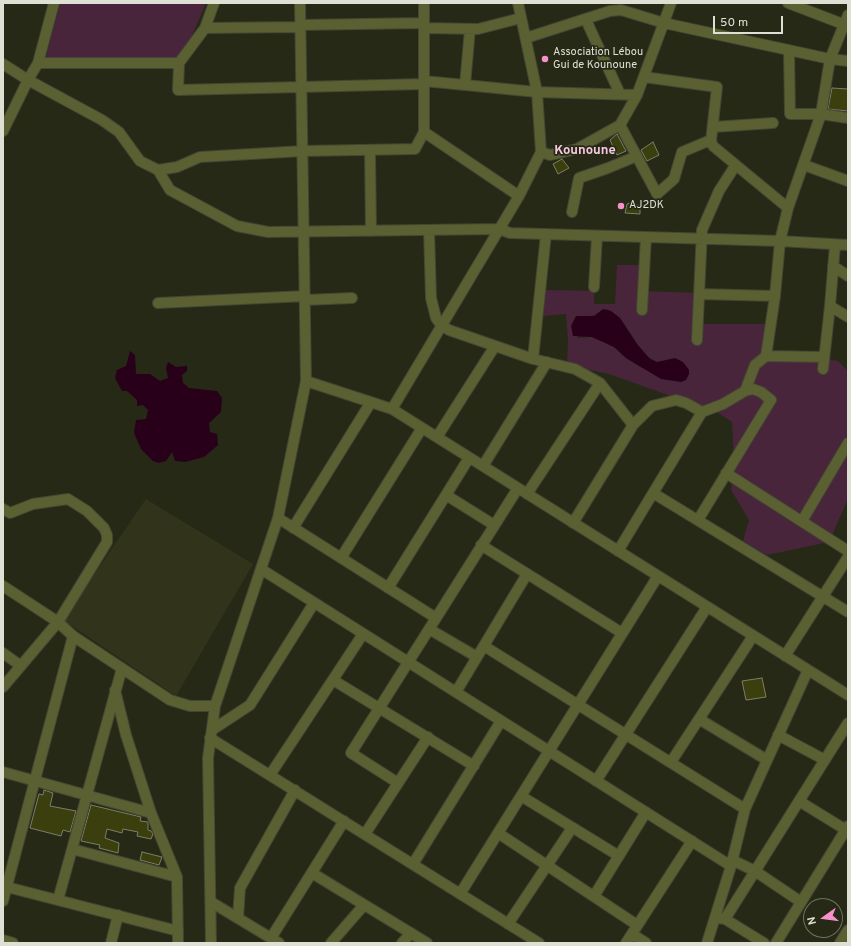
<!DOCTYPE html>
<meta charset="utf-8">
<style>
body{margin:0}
#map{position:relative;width:851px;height:946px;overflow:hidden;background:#262916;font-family:Overpass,sans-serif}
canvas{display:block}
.frame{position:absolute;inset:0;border:4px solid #dee0d4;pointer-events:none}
.north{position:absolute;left:803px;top:898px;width:40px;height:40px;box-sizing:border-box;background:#262916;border:1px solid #707262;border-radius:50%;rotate:256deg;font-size:11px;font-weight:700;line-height:16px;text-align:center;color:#dee0d4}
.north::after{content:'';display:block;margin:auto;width:14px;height:18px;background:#f890cc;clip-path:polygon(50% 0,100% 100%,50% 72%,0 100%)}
.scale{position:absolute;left:713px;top:16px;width:70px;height:18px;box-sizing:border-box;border:2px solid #dee0d4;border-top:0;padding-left:5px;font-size:12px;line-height:14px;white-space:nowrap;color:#dee0d4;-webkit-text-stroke:3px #262916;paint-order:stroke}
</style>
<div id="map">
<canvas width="851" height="946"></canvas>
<div class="frame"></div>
<div class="north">N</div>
<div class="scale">50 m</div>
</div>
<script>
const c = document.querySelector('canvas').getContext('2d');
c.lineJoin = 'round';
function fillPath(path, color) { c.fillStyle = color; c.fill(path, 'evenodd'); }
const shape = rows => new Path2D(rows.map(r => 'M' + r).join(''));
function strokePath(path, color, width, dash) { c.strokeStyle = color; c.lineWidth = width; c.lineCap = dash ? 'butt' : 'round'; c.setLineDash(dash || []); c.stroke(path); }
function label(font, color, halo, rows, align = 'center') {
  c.font = font + ' Overpass,sans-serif'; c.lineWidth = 3.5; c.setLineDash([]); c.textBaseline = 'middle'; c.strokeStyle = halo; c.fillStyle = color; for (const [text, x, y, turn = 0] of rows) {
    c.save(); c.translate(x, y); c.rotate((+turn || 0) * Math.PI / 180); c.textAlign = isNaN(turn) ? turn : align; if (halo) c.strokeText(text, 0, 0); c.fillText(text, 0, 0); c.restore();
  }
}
const built = shape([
 [146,499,253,564,176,696,63,620]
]);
const green = shape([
 [60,3,206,3,183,57,46,57],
 [617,265,640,265,639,291,703,293,701,324,766,324,760,359,806,354,838,361,848,371,848,499,829,542,767,555,743,541,749,520,731,490,734,463,732,422,718,413,609,374,567,365,568,340,566,314,543,316,546,290,594,291,594,304,615,304],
 [607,309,620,318,644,354,657,362,666,361,642,368,626,358,614,347,592,337,577,338,590,316,597,315]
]);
const water = shape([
 [603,309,611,311,620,318,637,344,650,359,657,362,675,358,683,362,689,370,689,374,686,380,681,382,661,379,626,358,614,347,592,337,573,336,571,326,576,316,594,316],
 [130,351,135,355,136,374,150,374,160,381,168,378,166,368,168,362,176,367,187,366,187,371,182,375,183,383,189,388,217,391,222,398,221,412,209,423,210,432,217,434,218,445,204,457,185,462,175,461,172,452,166,461,158,463,153,461,141,449,134,433,136,420,146,419,148,410,143,405,137,406,137,400,127,391,122,391,115,378,117,370,126,366]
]);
const building = shape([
 [832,88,848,89,848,111,828,109,832,88],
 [617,134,626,151,617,155,610,140,617,134],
 [653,142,659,155,647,161,641,150,653,142],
 [562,159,569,168,558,174,553,164,562,159],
 [634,202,634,205,640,205,640,214,625,213,627,204,634,202],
 [762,678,766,697,746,700,742,681,762,678],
 [44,790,53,793,50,806,76,811,70,832,63,830,61,836,30,828,39,794,43,795,44,790],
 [91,805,141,817,140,821,148,822,148,830,151,831,153,834,151,839,137,836,138,832,123,829,122,833,107,829,105,838,119,843,118,853,99,848,100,845,81,841,91,805],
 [142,852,162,857,159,865,140,860,142,852]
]);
const minor = shape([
 [54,3,38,63,28,80,102,120,119,132,140,161,158,170,170,190,237,226,268,232,499,229,510,233,780,241,848,245],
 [788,3,848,26],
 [586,20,620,94],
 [299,25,424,23],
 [299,27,205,28,179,63,178,90,424,84],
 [205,28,214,3],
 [424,28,478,29,521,18],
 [526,38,610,11,621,10,664,23,830,59,848,61],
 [789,50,790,114,821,114,848,118],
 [38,63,179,63],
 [3,64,28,80,3,131],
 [644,77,717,87,711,141,713,146,788,208],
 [424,81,537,92,637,95],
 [465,85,470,29],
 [620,125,657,194,674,179,682,152,706,142,711,141],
 [713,127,773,123],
 [424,132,519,196],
 [370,150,371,231],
 [541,152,550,155,577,149,620,125,637,95,671,3],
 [804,165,848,181],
 [158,170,177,167,200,157,303,151,415,149,424,132,424,3],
 [572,212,579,178,608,168,637,156],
 [429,230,431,298,436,318,441,325,449,330,533,359,575,369,600,383,633,425],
 [833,266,848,276],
 [594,287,597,236],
 [699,294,775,296],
 [305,300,352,298],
 [158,303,305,296],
 [830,306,848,317],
 [642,310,646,237],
 [697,340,702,230,719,191,735,166],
 [766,356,775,296,780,241,788,208,821,114,830,59,848,15],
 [533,359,546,234],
 [823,369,830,306,835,245],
 [306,381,392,409,848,695],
 [745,391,755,365,766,356,824,357],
 [392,409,519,196,541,152,537,92,518,3],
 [437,437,495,346],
 [483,466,547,362],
 [726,473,848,551],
 [653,493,848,612],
 [527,494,600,383],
 [446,495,494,525],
 [3,509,10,513,33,504,68,499,87,511,104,528,107,535,107,542,58,622,3,687],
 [278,518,436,618],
 [802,521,848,443],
 [573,523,633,425,652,406,676,400,686,403,702,412,723,404,745,391,753,389,761,392,771,400,698,520],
 [293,528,371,402],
 [481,545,622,633],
 [618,551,702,412],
 [341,558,422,428],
 [261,569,731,866],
 [3,586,58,622,73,636,170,700,190,706,215,706],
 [388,588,469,458],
 [429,629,477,657],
 [484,646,745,809],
 [3,653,21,666],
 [785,656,848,557],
 [333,680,474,766],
 [115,690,126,735,151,813,177,877,178,943],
 [456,692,527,574],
 [699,719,767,760],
 [212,730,250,705,314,603],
 [778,735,825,760],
 [210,738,539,943],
 [671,762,753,636],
 [3,772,151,813],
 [270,775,363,634],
 [596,781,707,607],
 [398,783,351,753,518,488],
 [521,796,619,856],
 [799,801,846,830],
 [498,833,637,925],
 [365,834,428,737],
 [72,849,177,877],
 [732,860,755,871,801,902],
 [413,864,501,721],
 [312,873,427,943],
 [3,886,178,931],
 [460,894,658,576],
 [594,896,646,812],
 [58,900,122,668],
 [3,901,73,636],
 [211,902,279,943],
 [238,918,240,888,295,790],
 [718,918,725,919,764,943],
 [725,919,848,723],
 [508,924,572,828],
 [632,934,646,943],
 [271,938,344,821],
 [3,940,13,943],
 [111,943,118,915],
 [211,943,208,758,215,706,278,518,306,381,300,3],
 [331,943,364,905],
 [402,943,411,933],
 [626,943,692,841],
 [707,943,731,866,745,809,808,670],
 [776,943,848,826],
 [840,943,848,930]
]);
const markers = [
 [545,59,4,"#f890cc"],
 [621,206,4,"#f890cc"]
];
const poiNames = [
 ["Association Lébou",553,53],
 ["Gui de Kounoune",553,66],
 ["AJ2DK",629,206]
];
const quarterNames = [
 ["Kounoune",585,151]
];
fillPath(built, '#31341b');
fillPath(green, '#48253a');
fillPath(water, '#28001a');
fillPath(building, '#3a3f0d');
strokePath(building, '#7b7f69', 1);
strokePath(minor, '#434634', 12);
strokePath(minor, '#5a6032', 10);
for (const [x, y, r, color] of markers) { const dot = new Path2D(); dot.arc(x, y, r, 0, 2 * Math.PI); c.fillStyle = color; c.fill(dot); strokePath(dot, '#262916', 1.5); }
label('11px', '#dee0d4', '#262916', poiNames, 'left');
label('bold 13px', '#f7c9e1', '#262916', quarterNames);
</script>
